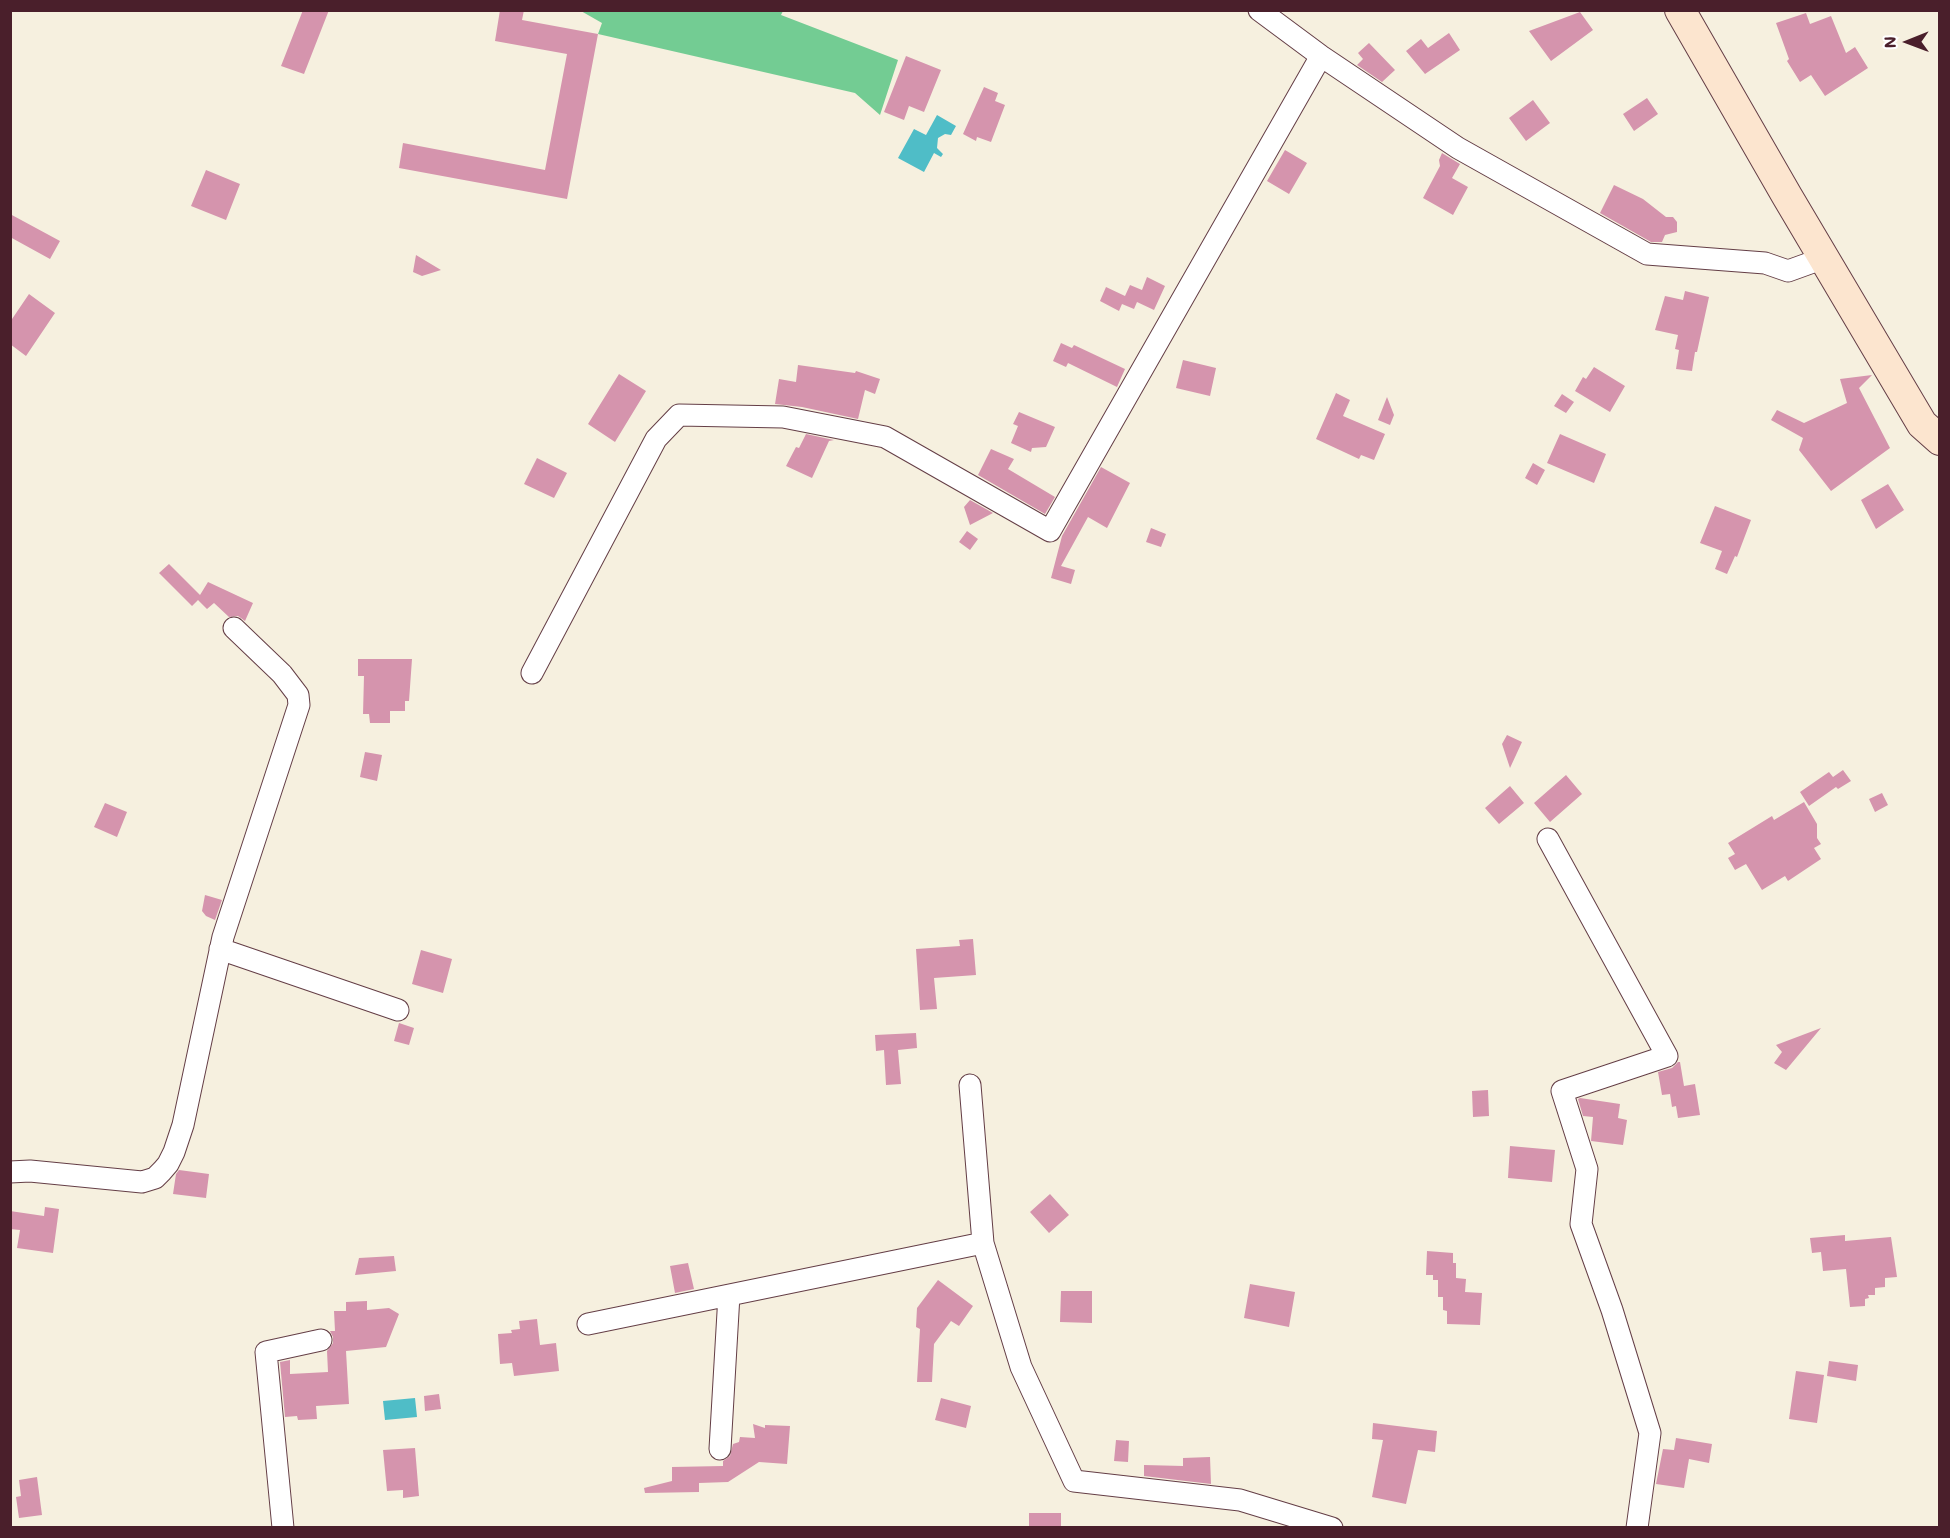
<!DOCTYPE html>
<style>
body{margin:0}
#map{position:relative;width:1950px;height:1538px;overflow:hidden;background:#f6f0df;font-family:Mali,sans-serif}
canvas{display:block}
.frame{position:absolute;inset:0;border:12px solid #4a1f2b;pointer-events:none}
.north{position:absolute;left:1878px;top:12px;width:60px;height:60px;-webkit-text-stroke:4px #fff;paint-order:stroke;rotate:269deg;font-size:16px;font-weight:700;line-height:24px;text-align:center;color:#4a1f2b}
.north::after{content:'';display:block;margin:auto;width:21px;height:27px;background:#4a1f2b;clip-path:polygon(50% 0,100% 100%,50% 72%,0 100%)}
</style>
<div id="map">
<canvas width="1950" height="1538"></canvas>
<div class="frame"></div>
<div class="north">N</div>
</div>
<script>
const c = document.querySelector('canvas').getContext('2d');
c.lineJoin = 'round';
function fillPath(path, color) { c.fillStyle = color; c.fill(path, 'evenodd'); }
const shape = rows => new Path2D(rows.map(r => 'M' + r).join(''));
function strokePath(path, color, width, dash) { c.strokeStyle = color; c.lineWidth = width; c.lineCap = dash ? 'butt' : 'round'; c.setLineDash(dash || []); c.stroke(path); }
const green = shape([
 [581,11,783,11,781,15,898,60,880,115,855,93,598,34,602,23]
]);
const water = shape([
 [937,115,956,126,951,135,945,134,938,138,937,148,943,154,941,157,934,153,924,172,898,158,914,129,926,135],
 [415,1398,417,1417,385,1420,383,1401]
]);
const building = shape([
 [303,10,329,10,304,74,281,66],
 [500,10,524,10,522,20,598,34,567,199,399,168,403,143,545,170,567,54,495,41],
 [1580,12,1593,30,1551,61,1529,31],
 [1806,13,1810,24,1831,16,1846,53,1855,47,1868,68,1825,96,1811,75,1800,82,1787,61,1789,59,1776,23],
 [1449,33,1460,50,1425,74,1406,51,1421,39,1428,48],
 [1369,43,1395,70,1382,82,1357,65,1363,59,1358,53],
 [906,56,941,70,924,112,909,106,904,120,884,112],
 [984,87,998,93,995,101,1005,105,991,142,977,137,976,141,963,134],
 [1647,98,1658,114,1634,131,1623,114],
 [1533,100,1550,123,1526,141,1509,118],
 [1285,150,1307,163,1289,194,1267,181],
 [1442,153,1460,164,1452,178,1468,187,1453,215,1423,198,1440,166,1439,160],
 [206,170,240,184,226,220,191,206],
 [1614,185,1643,199,1666,217,1673,217,1677,222,1677,232,1665,235,1662,242,1651,242,1600,213],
 [10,214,60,241,50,259,10,237],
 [416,255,441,270,422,276,413,272],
 [1147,277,1165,286,1154,310,1137,302,1134,309,1122,304,1119,311,1100,301,1106,287,1125,296,1130,285,1142,290],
 [1685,291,1709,297,1697,352,1695,352,1692,371,1676,369,1679,350,1675,349,1678,335,1655,330,1665,296,1683,300],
 [29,294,55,313,26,356,10,344,10,322],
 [1061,343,1072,348,1074,345,1125,369,1117,387,1068,363,1066,367,1053,361],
 [1183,360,1216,368,1210,396,1176,388],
 [798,365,855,373,856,371,880,379,875,394,865,390,858,419,802,407,775,404,779,379,796,382],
 [1594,367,1625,386,1610,412,1575,391,1583,377,1586,379],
 [619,374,646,391,615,442,588,424],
 [1872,375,1859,388,1890,448,1831,491,1799,450,1803,438,1771,420,1777,410,1804,423,1847,403,1840,379],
 [1336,393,1350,400,1343,416,1385,434,1374,460,1361,455,1359,459,1316,439],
 [1562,394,1574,402,1566,413,1554,406],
 [1387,397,1394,415,1390,425,1378,420],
 [1019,412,1055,427,1046,447,1032,448,1031,452,1011,443,1018,426,1013,424],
 [806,434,834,440,829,441,812,478,786,466,796,447,799,448],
 [1560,434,1606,454,1594,483,1547,463],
 [991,449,1014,459,1008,469,1055,497,1045,514,978,475],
 [537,458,567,473,554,498,524,484],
 [1533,463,1545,470,1537,485,1525,478],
 [1101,467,1130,483,1107,528,1088,517,1061,566,1075,570,1071,584,1051,578,1062,536],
 [1888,484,1904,510,1876,529,1861,500],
 [970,500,993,513,970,525,964,507],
 [1715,506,1751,520,1737,557,1735,556,1727,574,1715,569,1722,551,1700,543],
 [1151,528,1166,534,1161,547,1146,542],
 [967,531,978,539,970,550,959,542],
 [169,564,200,595,208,582,253,603,245,621,238,616,229,617,214,603,207,609,198,600,192,606,159,573],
 [358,659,412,659,409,701,405,701,405,711,390,711,390,723,370,723,369,714,363,714,364,676,358,676],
 [1507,735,1522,742,1510,768,1502,744],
 [365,752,382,755,377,781,360,777],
 [1843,770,1851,781,1838,789,1836,787,1809,806,1800,792,1829,772,1833,777],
 [1566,775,1582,794,1550,822,1534,803],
 [1510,786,1524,803,1499,824,1485,808],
 [1882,793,1888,805,1875,812,1869,799],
 [1804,802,1817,824,1817,838,1821,844,1814,848,1821,859,1788,881,1785,876,1762,890,1746,864,1735,870,1728,858,1735,854,1728,843,1772,816,1774,820],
 [105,803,127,812,117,837,94,827],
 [205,895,222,900,215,920,206,916,202,911],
 [973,939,976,975,934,978,937,1009,920,1010,916,949,960,946,959,940],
 [421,950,452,959,443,993,412,984],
 [399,1023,414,1028,409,1045,394,1041],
 [1821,1028,1786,1070,1774,1063,1782,1052,1776,1045],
 [916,1033,917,1048,898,1050,901,1084,886,1085,884,1050,876,1051,875,1035],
 [1678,1062,1680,1062,1684,1086,1695,1084,1700,1115,1678,1118,1676,1106,1672,1107,1670,1094,1662,1095,1658,1072,1672,1068],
 [1488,1090,1489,1116,1473,1117,1472,1091],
 [1580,1098,1620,1104,1618,1118,1627,1120,1623,1145,1591,1141,1593,1117,1583,1116,1578,1099],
 [1510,1146,1555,1150,1552,1182,1508,1178],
 [179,1170,209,1174,206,1198,173,1194,176,1174],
 [1050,1194,1069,1215,1049,1233,1030,1212],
 [45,1207,59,1209,53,1253,17,1248,20,1230,10,1229,10,1211,44,1216],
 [1845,1235,1845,1241,1891,1237,1897,1277,1885,1278,1885,1287,1875,1288,1875,1295,1868,1295,1869,1298,1865,1299,1865,1306,1850,1307,1846,1269,1823,1271,1821,1252,1812,1253,1810,1238],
 [1427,1251,1453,1253,1453,1263,1456,1263,1456,1278,1466,1279,1465,1292,1482,1293,1480,1325,1447,1324,1447,1311,1443,1310,1443,1297,1438,1297,1438,1280,1433,1280,1433,1275,1426,1275],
 [394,1256,396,1271,355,1275,359,1258],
 [688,1263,694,1289,675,1293,670,1266],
 [938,1280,973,1306,959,1326,951,1321,934,1344,932,1382,917,1382,920,1329,916,1327,917,1308],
 [1250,1284,1295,1292,1289,1327,1244,1318],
 [1061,1291,1092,1291,1092,1323,1060,1322],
 [367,1301,367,1310,389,1308,399,1314,386,1347,346,1351,349,1404,316,1406,317,1419,298,1420,297,1416,285,1417,280,1362,290,1360,290,1374,328,1372,327,1351,333,1343,333,1337,330,1331,335,1331,334,1311,346,1311,346,1302],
 [537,1319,540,1345,556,1343,559,1371,514,1376,512,1363,500,1364,498,1334,512,1333,511,1330,520,1329,519,1321],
 [1829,1361,1858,1365,1856,1381,1827,1376],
 [1796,1371,1824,1375,1817,1423,1789,1419],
 [439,1394,441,1409,425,1411,424,1396],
 [941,1398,971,1406,966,1428,935,1420],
 [1373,1423,1437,1431,1435,1452,1418,1450,1406,1504,1372,1497,1383,1440,1372,1439],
 [753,1424,765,1428,765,1425,790,1426,787,1464,759,1462,728,1482,699,1483,699,1492,645,1493,644,1488,672,1481,672,1467,723,1466,723,1461,730,1456,733,1444,739,1442,740,1437,755,1438],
 [1676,1438,1712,1444,1709,1463,1689,1459,1684,1488,1656,1484,1663,1449,1674,1450],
 [1116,1440,1129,1441,1128,1462,1114,1461],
 [415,1448,419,1496,403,1498,403,1490,387,1491,383,1450],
 [1210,1457,1211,1484,1144,1476,1144,1465,1183,1466,1183,1458],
 [37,1477,42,1515,19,1518,16,1497,21,1496,19,1480],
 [1029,1513,1061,1513,1061,1527,1029,1527]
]);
const minor = shape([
 [1259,10,1321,56,1458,148,1647,254,1765,263,1788,271,1824,258],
 [532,673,656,439,679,415,783,417,885,437,1050,531,1321,56],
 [1548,839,1667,1056,1562,1091,1587,1169,1581,1224,1612,1310,1650,1433,1637,1528],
 [220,949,398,1010],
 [970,1085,983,1243,1021,1367,1074,1481,1240,1500,1332,1528],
 [10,1172,30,1171,142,1182,155,1178,162,1171,168,1164,174,1152,183,1125,223,937,299,705,298,695,282,674,234,628],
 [588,1324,983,1243],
 [720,1449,729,1295],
 [283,1528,266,1352,321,1340]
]);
const secondary = shape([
 [1680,10,1787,196,1922,424,1940,440]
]);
fillPath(green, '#73cc93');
fillPath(water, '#4fbdc7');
fillPath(building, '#d594ad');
strokePath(minor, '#643e46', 23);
strokePath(secondary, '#643e46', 32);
strokePath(minor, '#fff', 21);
strokePath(secondary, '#fce5cf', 30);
</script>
